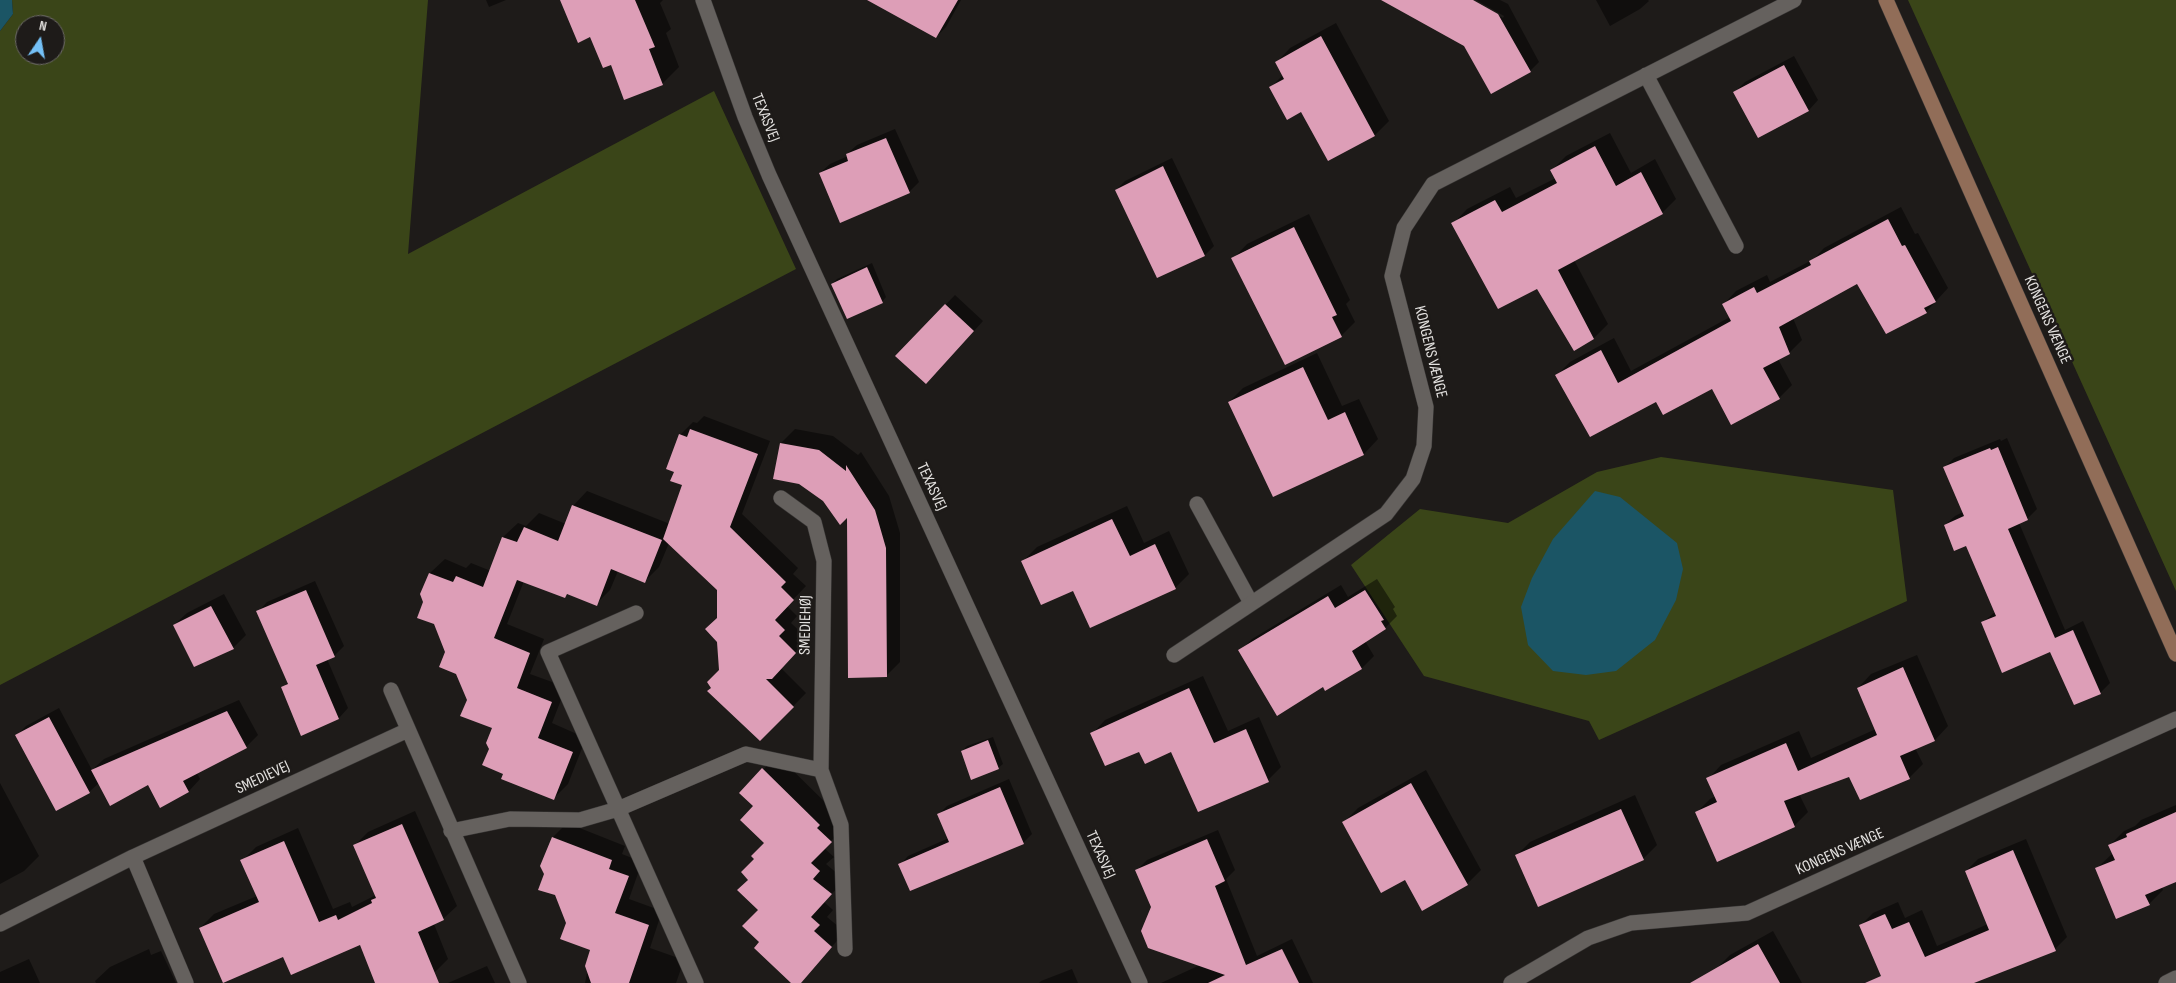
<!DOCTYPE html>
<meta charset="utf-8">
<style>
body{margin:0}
#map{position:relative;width:2176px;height:983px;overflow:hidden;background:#1e1b19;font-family:"Sofia Sans Condensed",sans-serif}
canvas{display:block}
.north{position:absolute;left:15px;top:15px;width:50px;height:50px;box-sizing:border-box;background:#1e1b19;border:1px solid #6d6a68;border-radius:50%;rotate:12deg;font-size:14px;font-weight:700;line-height:20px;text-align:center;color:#e3e1df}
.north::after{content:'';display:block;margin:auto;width:18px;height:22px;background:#74c0f6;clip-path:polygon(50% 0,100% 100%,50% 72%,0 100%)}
</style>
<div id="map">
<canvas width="2176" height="983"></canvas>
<div class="north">N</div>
</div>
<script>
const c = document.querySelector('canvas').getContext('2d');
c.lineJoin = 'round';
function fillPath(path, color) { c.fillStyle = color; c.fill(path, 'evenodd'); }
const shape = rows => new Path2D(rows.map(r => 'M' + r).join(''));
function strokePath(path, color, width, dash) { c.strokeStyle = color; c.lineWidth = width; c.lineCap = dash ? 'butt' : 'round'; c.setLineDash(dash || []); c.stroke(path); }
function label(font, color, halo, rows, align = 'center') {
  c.font = font + ' "Sofia Sans Condensed",sans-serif'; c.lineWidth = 5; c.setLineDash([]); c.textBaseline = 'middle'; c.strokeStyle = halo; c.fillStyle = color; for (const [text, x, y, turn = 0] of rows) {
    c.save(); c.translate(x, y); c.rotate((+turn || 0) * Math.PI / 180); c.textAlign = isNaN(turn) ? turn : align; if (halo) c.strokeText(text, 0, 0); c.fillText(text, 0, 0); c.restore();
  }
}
const green = shape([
 [12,0,428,0,408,254,714,91,796,269,0,685,0,31,13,14],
 [25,25,55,25,55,55,25,55],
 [1908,0,2176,0,2176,591],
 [1661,457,1893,490,1907,601,1599,740,1589,721,1424,676,1351,565,1420,509,1508,523,1597,472]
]);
const water = shape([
 [0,0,12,0,13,14,0,31],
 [1595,491,1620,497,1677,543,1683,569,1676,600,1655,640,1616,671,1586,675,1553,671,1528,645,1521,607,1532,578,1553,539]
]);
const shadow = shape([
 [486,0,506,0,489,7],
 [561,0,663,0,660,3,671,29,666,33,679,67,662,84,612,63],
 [895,0,961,0,946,27,936,37],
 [1415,0,1471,0,1503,18,1504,16,1476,0,1500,0,1508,4,1539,62,1530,71],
 [1596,0,1648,0,1649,1,1640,9,1610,26],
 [1336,23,1389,121,1375,135,1329,160,1302,110,1271,87,1283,75,1276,63,1290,48],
 [1794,56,1818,100,1809,110,1759,136,1735,92,1745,82],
 [895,129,919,182,909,192,820,173,830,164,848,156,847,154,857,145],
 [1610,133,1631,173,1655,159,1676,199,1662,213,1574,260,1608,324,1594,338,1574,349,1537,287,1453,224,1467,209,1510,187,1516,198,1556,178,1552,170,1566,156],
 [1172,158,1214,246,1205,255,1116,190,1125,181],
 [1901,207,1915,234,1918,233,1948,288,1926,312,1858,282,1793,318,1802,340,1789,353,1778,359,1792,385,1779,398,1732,424,1712,387,1656,400,1557,375,1570,362,1614,338,1631,371,1730,317,1724,304,1736,291,1767,275,1770,282,1814,259,1824,248],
 [1309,214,1350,300,1346,304,1355,322,1341,336,1233,259,1247,244],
 [872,263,886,297,882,302,832,284,837,279],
 [955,295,983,321,936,373,897,355],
 [1317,353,1342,406,1359,399,1378,439,1364,454,1274,496,1229,402,1243,388],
 [704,416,770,441,742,514,798,568,793,574,806,586,787,606,797,616,791,623,808,639,781,668,806,693,760,740,712,688,720,670,718,590,669,543,659,567,645,581,618,571,610,590,596,604,569,593,565,597,524,581,507,624,544,639,530,674,566,687,552,723,586,738,568,784,554,798,505,773,490,749,493,728,468,700,422,594,430,573,445,559,466,568,471,563,491,571,503,537,518,523,526,526,539,513,566,524,573,506,587,491,670,524,684,484,675,471,680,435,693,422,697,423],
 [795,429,833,436,858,455,861,452,889,496,900,533,900,662,886,676,848,515,781,443],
 [2007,438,2037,509,2027,519,2019,523,2065,630,2083,621,2110,683,2100,693,2051,650,1982,623,1995,612,1967,544,1945,525,1955,516,1963,512,1944,468,1954,458,2000,439,2001,441],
 [1127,506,1144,543,1169,531,1189,574,1175,588,1073,589,1022,562,1037,547],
 [1377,579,1395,607,1393,609,1397,616,1385,628,1365,641,1374,656,1362,668,1325,689,1323,686,1240,651,1252,639,1341,585,1348,597],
 [315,581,344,646,334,656,327,659,348,708,339,718,302,734,283,688,288,682,258,612,267,602],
 [224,594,246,635,233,648,174,625,187,613],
 [1917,655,1948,726,1935,740,1915,748,1923,764,1909,778,1850,776,1799,794,1808,812,1794,826,1696,813,1710,799,1716,796,1708,779,1721,765,1799,731,1811,758,1876,729,1858,688,1871,674],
 [1203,676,1228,731,1259,717,1281,767,1268,780,1172,751,1140,751,1092,734,1105,720],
 [239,700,258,735,246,747,197,773,200,779,189,791,161,806,148,784,99,783,89,792,17,735,26,726,59,708,92,770,104,759],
 [993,737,1003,764,998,768,962,751,967,746],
 [777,755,833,810,845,827,824,848,834,857,826,864,845,880,824,902,833,910,827,917,845,932,800,982,761,942,759,910,750,880,755,859,766,843,755,806,741,793],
 [1426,770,1481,870,1467,884,1405,879,1344,822,1358,808],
 [1009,779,1032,834,1024,842,910,890,900,865,908,856,949,838,939,814,947,806],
 [0,783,39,856,24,871,0,884],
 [1635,795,1657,845,1643,859,1516,856,1530,842],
 [2176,805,2176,881,2162,887,2163,890,2149,904,2096,869,2113,853,2110,845,2124,831,2135,826,2141,820],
 [415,811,457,906,443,919,434,924,448,959,434,973,410,983,377,983,360,943,283,955,200,928,214,914,257,896,242,861,256,847,298,828,333,909,350,902,352,907,376,895,354,846,368,832],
 [567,823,625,846,622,854,642,862,629,899,662,911,650,948,684,960,676,983,585,983,592,949,567,923,542,866,553,837],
 [1218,830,1235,870,1226,879,1257,956,1292,939,1313,983,1161,983,1200,965,1152,907,1137,870,1147,860],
 [2026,839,2067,937,2055,949,1971,983,1886,983,1860,926,1873,913,1898,902,1905,918,1922,910,1937,946,1988,924,1966,871,1978,859],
 [1773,931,1802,983,1724,983,1716,969,1730,955],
 [149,949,151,955,161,951,176,983,96,983,95,981,110,967],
 [29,959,40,983,0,983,0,972],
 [487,966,495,983,448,983],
 [1072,969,1078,983,1039,983,1041,981]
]);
const building = shape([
 [560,0,635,0,655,47,649,49,663,85,624,100,611,65,603,68,590,37,578,43],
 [867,0,958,0,936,38],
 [1381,0,1473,0,1498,14,1531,72,1491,94,1464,46],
 [1321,36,1375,136,1328,161,1301,112,1287,120,1269,87,1284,79,1275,62],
 [1784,65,1809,111,1758,138,1733,92],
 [886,138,910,193,840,223,819,173,848,161,846,154],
 [1595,146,1616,186,1641,172,1663,214,1558,270,1594,339,1574,351,1537,289,1498,309,1451,223,1495,200,1502,212,1557,183,1550,170],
 [1163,166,1205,256,1157,278,1115,190],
 [1888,219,1902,246,1905,245,1936,302,1924,308,1927,313,1886,334,1857,284,1779,327,1790,354,1763,368,1780,399,1731,425,1712,389,1663,415,1656,402,1590,437,1555,375,1601,350,1618,383,1731,321,1722,304,1754,287,1757,293,1811,265,1809,261],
 [1294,227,1337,315,1332,317,1342,337,1285,365,1231,258],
 [867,267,883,303,847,319,831,284],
 [945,304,974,331,926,384,895,356],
 [1303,367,1328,420,1345,412,1364,455,1273,497,1228,402],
 [690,429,758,454,730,527,786,582,781,587,794,600,775,620,785,630,779,636,796,653,772,679,766,679,794,707,760,741,707,691,711,688,707,682,719,670,717,642,705,629,717,618,717,590,663,539,682,485,670,481,674,472,666,469,679,434,687,437],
 [780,443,819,450,846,471,846,465,875,510,886,548,887,677,848,678,847,518,840,525,823,501,799,484,773,479],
 [1998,447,2028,520,2008,529,2055,638,2073,630,2101,694,2074,705,2050,652,2002,673,1981,622,1996,616,1966,546,1954,551,1944,525,1964,516,1943,467,1990,448,1991,450],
 [572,505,662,540,645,583,611,569,597,606,567,594,565,598,517,580,494,638,530,653,517,688,552,702,538,738,573,752,554,800,501,779,503,774,482,765,489,749,486,743,492,728,460,716,467,700,456,674,439,667,445,652,434,624,417,618,423,602,420,594,429,573,453,582,456,576,483,587,502,537,517,542,524,527,558,541],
 [1112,519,1130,556,1155,544,1176,589,1090,628,1073,591,1041,605,1021,561],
 [306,590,335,657,316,665,339,719,301,736,281,687,288,684,256,611],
 [1365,590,1384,620,1381,621,1386,629,1352,651,1362,669,1325,691,1323,687,1277,716,1238,650,1328,596,1335,608],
 [211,606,234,649,194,667,173,625],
 [1903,667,1935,741,1900,756,1910,779,1860,800,1849,777,1784,801,1795,827,1717,862,1695,812,1717,802,1706,778,1786,743,1798,771,1877,735,1857,688],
 [1189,688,1214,743,1246,729,1269,782,1198,812,1171,752,1145,764,1139,752,1105,766,1090,733],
 [227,711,247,748,183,781,189,792,160,808,148,785,110,806,91,770],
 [49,717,90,793,56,811,15,735],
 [988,740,999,769,971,780,961,751],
 [762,768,820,825,817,828,832,842,811,863,820,871,813,879,832,894,811,917,820,925,814,931,832,947,801,983,791,983,754,948,759,942,742,926,758,910,737,890,748,880,741,872,754,859,751,856,764,843,740,820,753,806,739,793],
 [1411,783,1468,885,1422,911,1405,880,1381,893,1342,822],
 [1000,787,1024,844,910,891,898,864,949,842,937,814],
 [1621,809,1644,860,1538,907,1515,855],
 [2176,812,2176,882,2145,895,2150,905,2116,919,2095,868,2115,860,2108,845,2127,837,2126,834],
 [402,824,444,920,418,932,439,983,375,983,360,945,291,975,283,957,223,983,199,928,259,902,240,860,284,841,319,922,336,915,338,920,372,903,371,900,376,898,353,845],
 [552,837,612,860,609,869,629,876,615,913,649,925,629,983,591,983,585,966,590,950,560,939,566,923,555,895,538,890,544,874,540,866],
 [1207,839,1225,881,1215,886,1246,965,1282,949,1299,983,1208,983,1225,975,1148,948,1141,931,1151,907,1135,870],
 [2013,850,2056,951,1974,983,1865,983,1881,976,1859,925,1885,914,1892,929,1909,922,1925,957,1989,930,1965,871],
 [1758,944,1780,983,1690,983]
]);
const lane = shape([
 [1197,504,1251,603]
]);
const street = shape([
 [703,0,745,117,769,175,1140,983],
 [1646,75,1736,246],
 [781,498,814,522,824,561,821,770,841,825,845,949],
 [636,613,548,652,696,983],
 [1174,655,1386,514,1413,479,1424,446,1426,407,1392,276,1404,228,1433,184,1794,0],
 [391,690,519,983],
 [451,831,510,819,580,820,618,809,746,754,821,770],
 [133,857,186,983],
 [0,924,133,857,408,730],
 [1511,983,1588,938,1631,923,1747,913,2176,719],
 [2166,983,2176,978]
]);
const secondary = shape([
 [1886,0,2176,654]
]);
const streetNames = [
 ["TEXASVEJ",765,118,68],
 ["KONGENS VÆNGE",2047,320,66],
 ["KONGENS VÆNGE",1430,352,76],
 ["TEXASVEJ",931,487,65],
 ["SMEDIEHØJ",806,625,-89],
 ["SMEDIEVEJ",263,778,-25],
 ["KONGENS VÆNGE",1840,852,-24],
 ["TEXASVEJ",1100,855,66]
];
fillPath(green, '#3a4518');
fillPath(water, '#1b5565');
fillPath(shadow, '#0007');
fillPath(building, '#dd9eb7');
strokePath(lane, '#383635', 16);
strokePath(street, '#383635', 16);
strokePath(secondary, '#383635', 16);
strokePath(lane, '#65615e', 15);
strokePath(street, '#65615e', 15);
strokePath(secondary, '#916d58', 15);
label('16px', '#e3e1df', '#1e1b19', streetNames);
</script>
